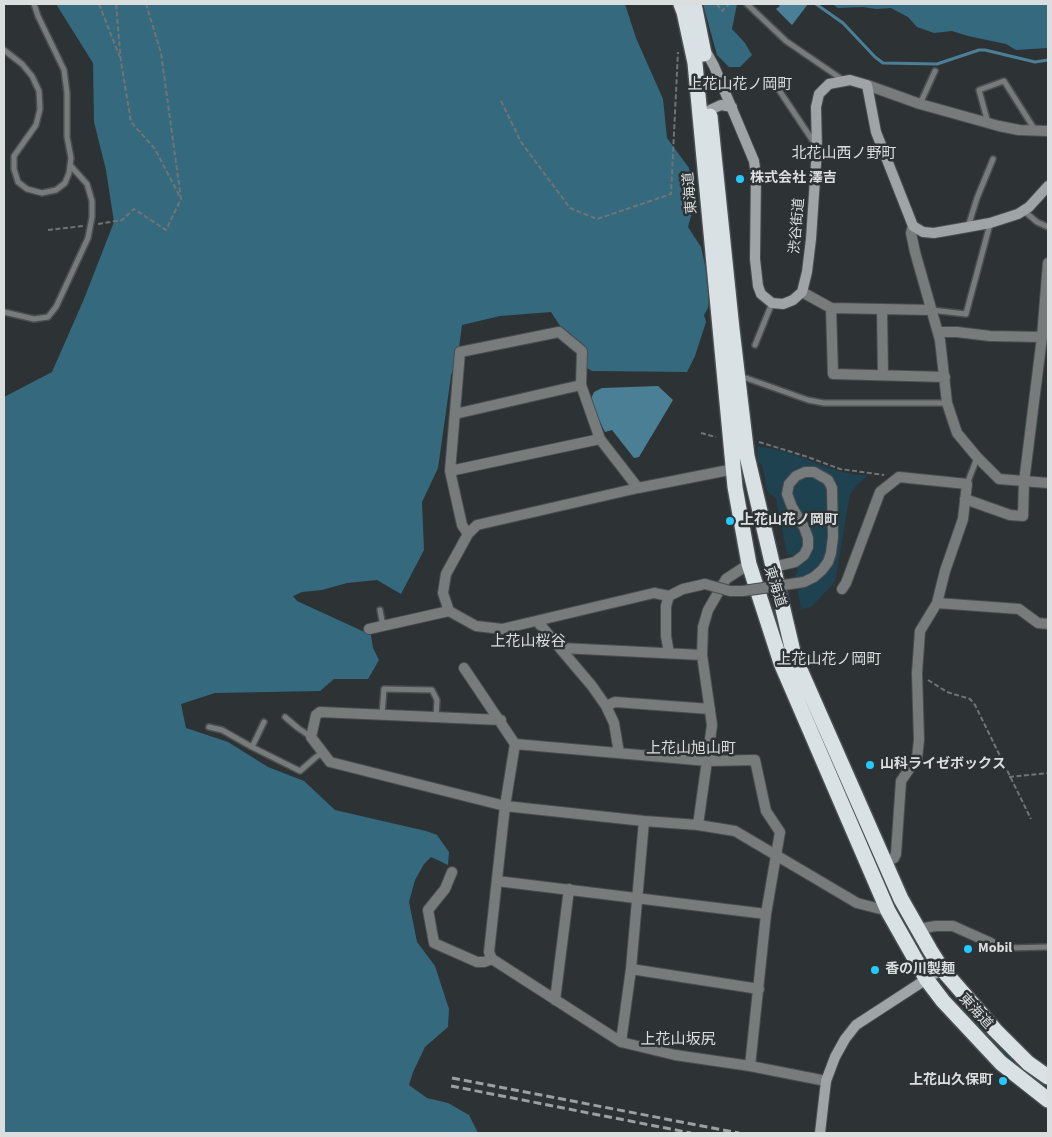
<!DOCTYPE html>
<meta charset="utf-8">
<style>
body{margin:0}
#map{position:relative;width:1052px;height:1137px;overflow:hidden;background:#2d3335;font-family:"Source Sans 3",sans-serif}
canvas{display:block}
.frame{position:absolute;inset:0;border:5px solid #dadedf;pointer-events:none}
</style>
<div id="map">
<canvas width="1052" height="1137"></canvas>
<div class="frame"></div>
</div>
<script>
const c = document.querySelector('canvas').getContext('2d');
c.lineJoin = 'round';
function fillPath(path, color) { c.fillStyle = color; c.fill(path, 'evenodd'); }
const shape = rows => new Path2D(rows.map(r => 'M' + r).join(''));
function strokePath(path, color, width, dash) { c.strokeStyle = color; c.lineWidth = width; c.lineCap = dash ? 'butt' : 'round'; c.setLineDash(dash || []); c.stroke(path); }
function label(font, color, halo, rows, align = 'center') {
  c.font = font + ' "Source Sans 3","Noto Sans JP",sans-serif'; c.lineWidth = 5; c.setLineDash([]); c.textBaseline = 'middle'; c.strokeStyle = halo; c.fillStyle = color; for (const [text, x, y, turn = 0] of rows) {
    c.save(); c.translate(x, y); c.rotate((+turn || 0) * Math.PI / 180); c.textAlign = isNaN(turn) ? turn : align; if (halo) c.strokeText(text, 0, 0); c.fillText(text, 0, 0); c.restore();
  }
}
const green = shape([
 [757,446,784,451,837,471,857,475,868,475,857,485,850,494,835,582,811,607,801,609,795,576,798,571,793,556,787,554,776,498,767,491,762,464,758,463],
 [972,1018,992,1039,1048,1086,1048,1092,1005,1058,969,1021]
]);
const forest = shape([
 [56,4,625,4,636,38,663,99,667,138,689,168,695,202,688,227,701,247,710,288,708,308,704,315,706,322,695,356,687,372,592,371,587,368,587,349,564,332,551,312,500,316,462,325,459,348,451,376,438,468,422,502,424,550,401,594,377,580,347,583,322,590,302,592,293,596,297,601,371,635,373,648,379,660,368,679,334,679,320,691,215,693,181,704,186,728,228,742,268,767,304,781,335,810,426,831,437,835,449,852,448,865,431,857,424,864,415,880,409,902,417,942,435,966,449,1009,448,1027,425,1047,413,1072,409,1085,427,1098,448,1103,469,1115,478,1133,4,1133,4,397,52,372,84,299,114,222,106,170,94,122,93,63],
 [703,4,737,4,732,29,745,43,752,55,740,67,729,67,717,55],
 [832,4,1048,4,1048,48,1016,50,1006,44,968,36,952,31,934,33,917,27,908,17,891,8,876,9,863,7,838,8]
]);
const water = shape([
 [777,4,808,4,792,25,776,9,780,6],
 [658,386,673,400,639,457,634,458,612,430,605,432,590,401,594,392,602,388]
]);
const stream = shape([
 [816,4,843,23,875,57,883,63,937,64,979,50,985,50,1035,62,1048,60]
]);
const path = shape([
 [99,4,121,60],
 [116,4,121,62,131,122,155,149,180,197],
 [717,4,722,11,729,4],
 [501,101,521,142,570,208,597,219,671,194,678,52],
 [98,224,122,220,134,209,166,230,181,199,161,53,146,4],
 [48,230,83,226],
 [701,433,716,437],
 [759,442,808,457,840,469,884,475],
 [928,680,947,692,970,699,975,705,1031,819],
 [1009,777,1048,773]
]);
const lane = shape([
 [747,4,786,41,843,80],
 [4,50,22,64,32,76,39,91,40,109,36,125,14,156,14,169,18,182,27,189,42,193,56,190,65,183,69,173,71,158,67,137,67,93,64,70,38,16,34,4],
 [775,84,815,144],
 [920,104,935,71],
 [988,123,979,90,1004,81,1035,130],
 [1024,211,1037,222,1048,227],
 [968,227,977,198,993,159],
 [931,310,966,314,990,224],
 [4,312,34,319,48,317,56,307,88,238,92,217,92,201,87,184,70,165],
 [755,345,772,303],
 [739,378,746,378,808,400,824,403,947,403],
 [967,484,977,458],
 [380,610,383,626],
 [382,715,384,689,432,690,437,700,436,717],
 [285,717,298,728,311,737],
 [209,727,222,730,252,747,300,771,316,757,322,753],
 [252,747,264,722],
 [991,943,1007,948,1048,947]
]);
const street = shape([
 [867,85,920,104,999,126,1019,130,1048,131],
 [913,226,911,233,915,252,940,340,947,403,957,433,977,457,999,479,1048,483],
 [802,292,831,308,833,374,945,377],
 [831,308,931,310],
 [882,309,883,375],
 [938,332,957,332,990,336,1042,337],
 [455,414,581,385],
 [450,471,600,439],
 [965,499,1010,515,1023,516,1024,482,1042,337,1048,263],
 [468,534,462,525,450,471,460,352,559,332,582,351,581,385,600,439,638,488],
 [773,567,795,562,804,555,808,547,808,538,804,527,792,507,787,494,789,484],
 [705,584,683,589,669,596,654,593,502,629,476,626,449,611,443,593,446,574,468,534,477,525,638,488,734,469],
 [842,589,846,583,880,492,899,477,967,484,963,519,945,571,937,603,920,631,917,673,919,740,917,758,901,781,896,854,894,858,884,862],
 [669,596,666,606,666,636,669,653],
 [937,603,1019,609,1038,623,1048,624],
 [537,621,592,686,606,706,614,723,619,753],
 [369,629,449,611],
 [562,648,702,655],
 [464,668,515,744,505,806,489,952,492,959,621,1042,675,1055,750,1066,826,1081],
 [606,706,615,702,710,709],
 [501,720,320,712,316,715,311,737,330,762,505,806,644,821,698,825,735,831,857,903,888,911],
 [515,744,708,761,755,760,766,811,780,832,766,914,750,1066],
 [698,825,712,725,702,655,703,627,708,610,726,579,749,564],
 [452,872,445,889,428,910,434,943,477,962,484,962,492,959],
 [497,881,766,914],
 [918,929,936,926,953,926,991,943],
 [631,969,759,989],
 [555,1000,569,889],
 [621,1042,631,969,644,821]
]);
const secondary = shape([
 [704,48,714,66,754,161,756,175,755,259,758,286,761,294,772,303,783,304,793,300,802,292,807,272,811,239,817,149,816,107,819,94,829,84,850,80,867,85,876,132,913,226,923,232,934,233,968,227,990,223,1018,214,1029,207,1048,186],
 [710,110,721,105,732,107],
 [820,1133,826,1081,835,1057,845,1039,856,1025,942,969]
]);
const highway = shape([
 [681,4,684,12,695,63,735,487,749,564,781,663,888,911,927,980,943,1001,1001,1063,1048,1100],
 [694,4,704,54],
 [710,116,732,329,747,456,794,656,901,899,930,950,942,969,995,1030,1028,1063,1048,1077]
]);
const rail = shape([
 [452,1078,739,1133],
 [451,1086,691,1133]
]);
const streetBridge = shape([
 [705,584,730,591,743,591,804,582,814,577,822,570,828,562,831,553,833,537,832,488,828,480,814,472,805,472,796,476,789,484]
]);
const markers = [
 [740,179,5,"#24c9fe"],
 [730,521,5,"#24c9fe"],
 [870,765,5,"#24c9fe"],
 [968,949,5,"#24c9fe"],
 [875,970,5,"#24c9fe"],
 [1003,1081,5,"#24c9fe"]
];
const poiNames = [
 ["株式会社 澤吉",750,179],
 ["上花山花ノ岡町",740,521],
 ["山科ライゼボックス",880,765],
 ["Mobil",978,949],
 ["香の川製麺",885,970],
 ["上花山久保町",993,1081,"right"]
];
const streetNames = [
 ["東海道",691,193,-95],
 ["渋谷街道",798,226,-85],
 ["東海道",774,587,72],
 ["東海道",975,1012,47]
];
const neighbourhoodNames = [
 ["上花山花ノ岡町",740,86],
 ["北花山西ノ野町",844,155],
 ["上花山桜谷",528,643],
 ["上花山花ノ岡町",829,661],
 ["上花山旭山町",691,750],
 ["上花山坂尻",678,1041]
];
fillPath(green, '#1f4250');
fillPath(forest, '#34697e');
fillPath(water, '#4b7f95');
strokePath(stream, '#4b7f95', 3);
strokePath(lane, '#494e50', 8);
strokePath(street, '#494e50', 12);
strokePath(secondary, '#494e50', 12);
strokePath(highway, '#494e50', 18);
strokePath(path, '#6f7476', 2, [5, 2.5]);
strokePath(lane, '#787b7c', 5);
strokePath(street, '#787b7c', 10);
strokePath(secondary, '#9fa4a6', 10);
strokePath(highway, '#d9e1e4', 15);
strokePath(rail, '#9ba0a2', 3, [8, 4]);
strokePath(streetBridge, '#494e50', 12, []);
strokePath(streetBridge, '#787b7c', 10);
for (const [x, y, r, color] of markers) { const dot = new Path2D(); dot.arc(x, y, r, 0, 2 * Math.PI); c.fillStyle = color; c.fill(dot); strokePath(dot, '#2d3335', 2); }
label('bold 14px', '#dadedf', '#2d3335', poiNames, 'left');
label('14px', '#dadedf', '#2d3335', streetNames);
label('15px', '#dadedf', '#2d3335', neighbourhoodNames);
</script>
